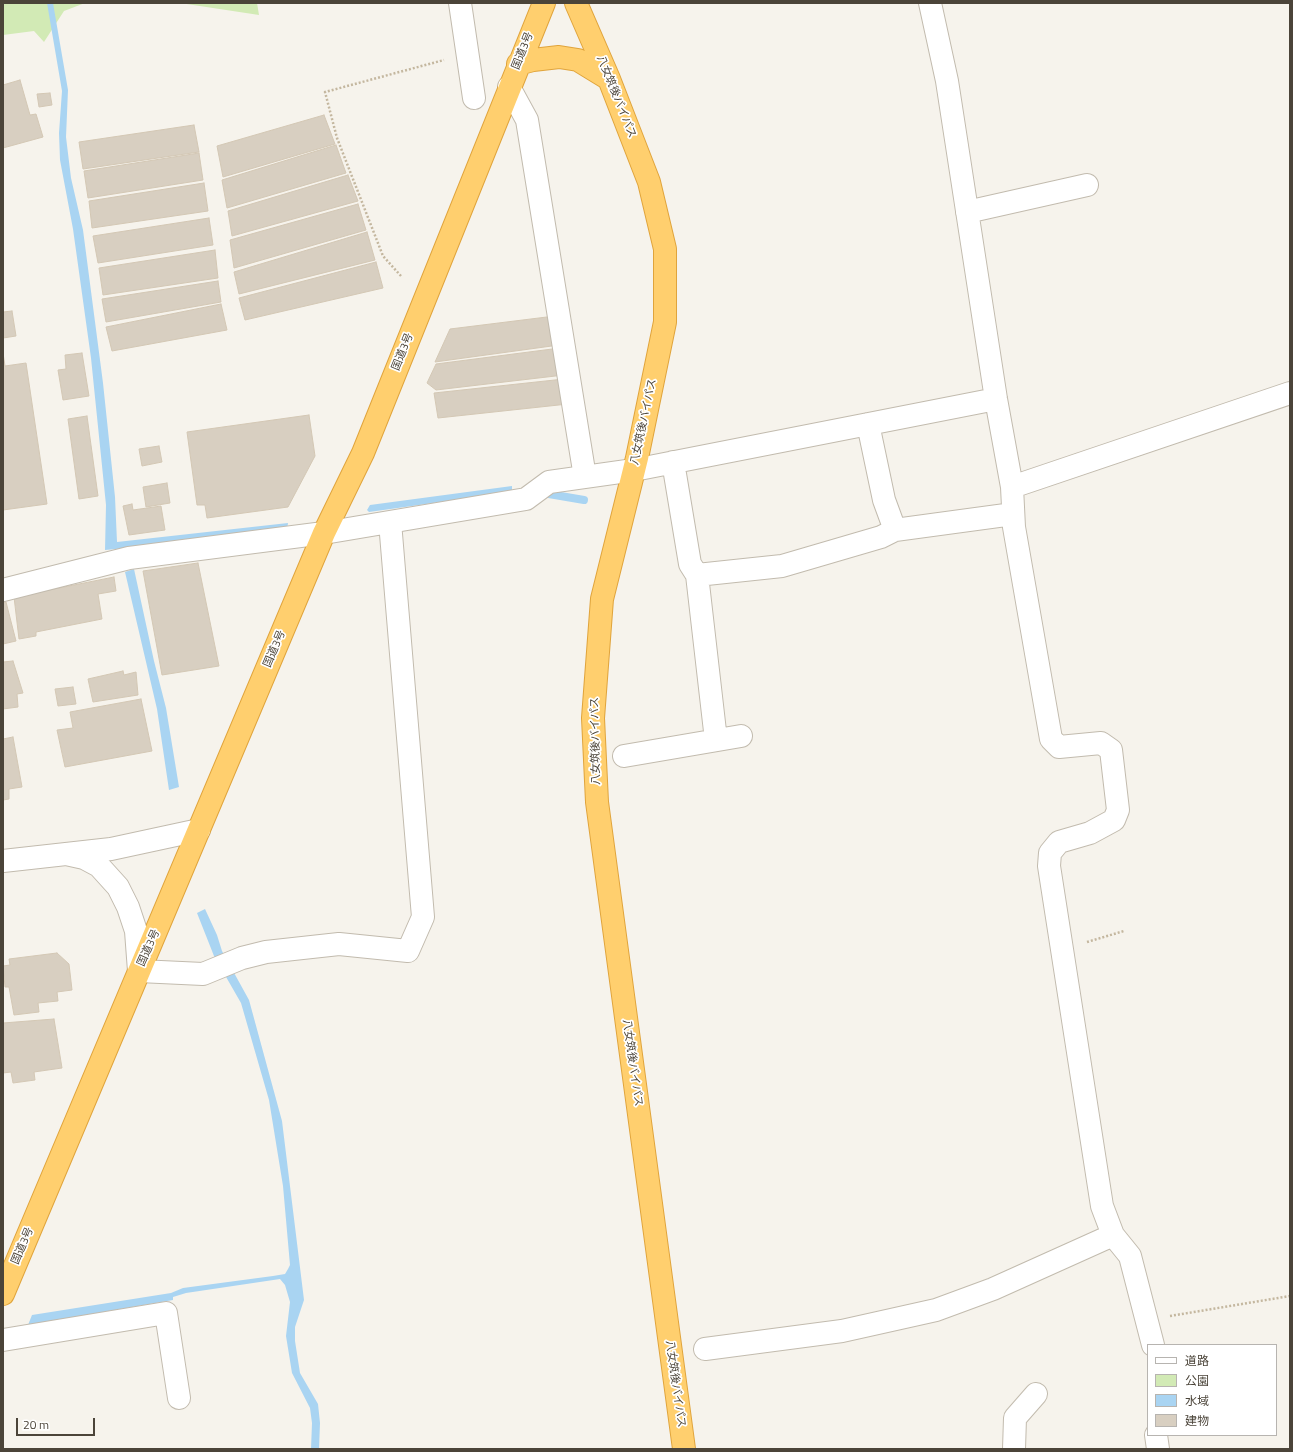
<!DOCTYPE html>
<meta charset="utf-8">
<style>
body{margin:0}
#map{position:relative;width:1293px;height:1452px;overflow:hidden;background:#f6f3ec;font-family:"Titillium Web","Noto Sans JP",sans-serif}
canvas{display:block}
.frame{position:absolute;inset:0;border:4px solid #4b4439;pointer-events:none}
.legend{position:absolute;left:1147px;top:1344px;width:130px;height:92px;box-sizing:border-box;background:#fff;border:1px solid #b7b4b0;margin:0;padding:5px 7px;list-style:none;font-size:12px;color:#4b4439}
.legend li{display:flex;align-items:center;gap:8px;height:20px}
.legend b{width:20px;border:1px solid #b7b4b0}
.scale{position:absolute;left:16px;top:1418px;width:79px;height:18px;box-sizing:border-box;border:2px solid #4b4439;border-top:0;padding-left:5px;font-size:12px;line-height:14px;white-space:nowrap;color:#4b4439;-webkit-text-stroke:3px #fff;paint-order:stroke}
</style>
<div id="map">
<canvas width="1293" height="1452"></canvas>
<div class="frame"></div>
<ul class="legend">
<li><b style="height:5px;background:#fff"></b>道路</li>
<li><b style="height:11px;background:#d2eab5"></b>公園</li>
<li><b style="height:11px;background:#a9d4f2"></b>水域</li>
<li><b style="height:11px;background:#d8cfc1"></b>建物</li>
</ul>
<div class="scale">20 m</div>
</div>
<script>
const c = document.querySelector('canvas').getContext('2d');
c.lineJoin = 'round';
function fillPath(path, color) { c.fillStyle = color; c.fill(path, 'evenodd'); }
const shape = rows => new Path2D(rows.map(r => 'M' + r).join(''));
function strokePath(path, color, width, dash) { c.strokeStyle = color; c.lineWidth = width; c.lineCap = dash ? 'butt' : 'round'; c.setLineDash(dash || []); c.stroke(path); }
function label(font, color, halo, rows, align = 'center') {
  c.font = font + ' "Titillium Web","Noto Sans JP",sans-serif'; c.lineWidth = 3.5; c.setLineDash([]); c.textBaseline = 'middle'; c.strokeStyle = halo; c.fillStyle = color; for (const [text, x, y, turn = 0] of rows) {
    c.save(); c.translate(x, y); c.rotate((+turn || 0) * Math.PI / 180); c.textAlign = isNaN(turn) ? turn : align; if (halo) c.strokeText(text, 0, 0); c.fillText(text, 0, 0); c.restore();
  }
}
const green = shape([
 [3,3,85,3,64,11,44,42,34,31,3,35],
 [180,3,257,3,259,15]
]);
const water = shape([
 [47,3,53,3,68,90,66,137,71,178,83,230,103,383,115,497,117,542,288,523,287,530,193,542,105,550,106,505,91,358,73,229,60,160,59,133,62,91],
 [512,486,512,492,369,512,367,510,370,505],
 [134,569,154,661,166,708,179,787,169,790,157,709,125,572],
 [205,909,217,935,222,951,249,1000,282,1121,304,1300,295,1327,295,1341,300,1373,318,1404,320,1423,319,1449,311,1449,312,1423,310,1408,292,1373,286,1336,290,1302,285,1285,280,1279,186,1293,173,1297,173,1300,28,1325,32,1315,171,1293,183,1288,273,1276,285,1274,288,1269,290,1265,283,1186,269,1100,241,1003,214,956,197,913]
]);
const stream = shape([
 [543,493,584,500]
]);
const building = shape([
 [20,80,30,115,36,114,43,137,3,148,3,85,20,80],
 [50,93,52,105,39,107,37,94,50,93],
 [324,115,335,144,223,177,217,146,324,115],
 [194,125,199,152,83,169,79,142,194,125],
 [336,145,346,173,227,208,222,180,336,145],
 [199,153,203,180,88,198,84,171,199,153],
 [348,175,358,201,232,236,228,211,348,175],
 [204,183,208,211,92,228,89,201,204,183],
 [358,204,366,230,234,268,230,240,358,204],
 [209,218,213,245,98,263,93,236,209,218],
 [367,232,375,260,239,294,234,272,367,232],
 [215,250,218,278,103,295,99,268,215,250],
 [376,262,383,288,245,320,239,298,376,262],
 [218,281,221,302,106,322,102,299,218,281],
 [221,304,227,330,112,351,106,327,221,304],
 [12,311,16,336,3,338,3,312,12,311],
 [555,316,559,345,435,362,450,329,555,316],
 [560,348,564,375,436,390,427,383,436,364,560,348],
 [3,353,5,366,26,363,47,504,3,510,3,353],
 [82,353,89,396,63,400,58,370,66,369,65,355,82,353],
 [564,379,568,404,438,418,434,393,564,379],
 [309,415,315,456,288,507,207,518,205,505,197,505,187,432,309,415],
 [87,416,98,496,79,499,68,419,87,416],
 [159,446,162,462,142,466,139,449,159,446],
 [167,483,170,503,146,507,143,487,167,483],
 [132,504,133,510,161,506,165,530,129,535,123,506,132,504],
 [198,563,219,666,162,675,143,571,198,563],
 [114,577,116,591,98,594,102,619,36,632,36,636,19,639,14,597,114,577],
 [3,602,6,602,16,641,3,644,3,602],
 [13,661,23,693,17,694,18,707,3,709,3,662,13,661],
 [123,671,124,675,136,672,138,695,93,702,88,679,123,671],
 [73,687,76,704,58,706,55,689,73,687],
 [141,699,152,751,65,767,57,730,73,728,70,712,141,699],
 [13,737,22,787,9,789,9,799,3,800,3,739,13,737],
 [57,953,69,964,72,990,57,992,58,1001,38,1003,39,1012,14,1015,9,987,5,987,3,966,10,965,9,959,57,953],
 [54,1019,62,1068,34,1072,35,1080,13,1083,11,1072,3,1073,3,1023,54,1019]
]);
const path = shape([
 [401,276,383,256,337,138,325,92,444,60],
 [1087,942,1124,931],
 [1170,1316,1290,1296]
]);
const minor = shape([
 [460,3,474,98],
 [930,3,947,81,996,399,1012,487,1014,527,1051,739,1059,747,1101,743,1111,750,1118,810,1114,820,1090,833,1059,842,1050,853,1049,866,1102,1206,1113,1235,1130,1256,1153,1345],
 [509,87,527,120,585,477],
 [967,212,1087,185],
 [868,424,884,500,895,530],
 [673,462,690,564,697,575,782,566,881,537,895,530,1013,514],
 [1012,487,1290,393],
 [697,575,716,740],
 [3,590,129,558,324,533,526,499,549,482,634,470,996,399],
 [624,756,741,736],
 [66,854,84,858,99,866,118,887,128,907,136,931,139,971,203,974,242,958,266,952,339,944,408,951,423,917,390,522],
 [3,861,111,849,199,830],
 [3,1340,166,1313,179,1398],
 [705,1349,842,1331,936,1310,993,1289,1113,1235],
 [1156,1435,1158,1449],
 [1014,1449,1015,1418,1036,1394]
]);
const highway = shape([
 [576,3,609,79,649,182,665,249,665,322,637,458,602,599,593,718,597,802,684,1449],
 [518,64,533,60,559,57,578,60,609,79],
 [3,1294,324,533,363,453,544,3]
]);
const streetNames = [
 ["国道3号",523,51,-68],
 ["八女筑後バイパス",616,97,68],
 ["国道3号",403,352,-68],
 ["八女筑後バイパス",644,422,-78],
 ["国道3号",275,649,-67],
 ["八女筑後バイパス",596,741,-91],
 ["国道3号",149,948,-66],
 ["八女筑後バイパス",632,1063,82],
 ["国道3号",23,1246,-67],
 ["八女筑後バイパス",675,1384,82]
];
fillPath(green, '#d2eab5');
fillPath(water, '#a9d4f2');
strokePath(stream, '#a9d4f2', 8);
fillPath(building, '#d8cfc1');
strokePath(building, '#d3c7b4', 1);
strokePath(minor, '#c2bbae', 24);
strokePath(highway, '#e0a43c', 24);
strokePath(path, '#c4b79f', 2.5, [2, 2]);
strokePath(minor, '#fff', 22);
strokePath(highway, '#ffcf6e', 22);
label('11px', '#4b4439', '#fff', streetNames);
</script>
